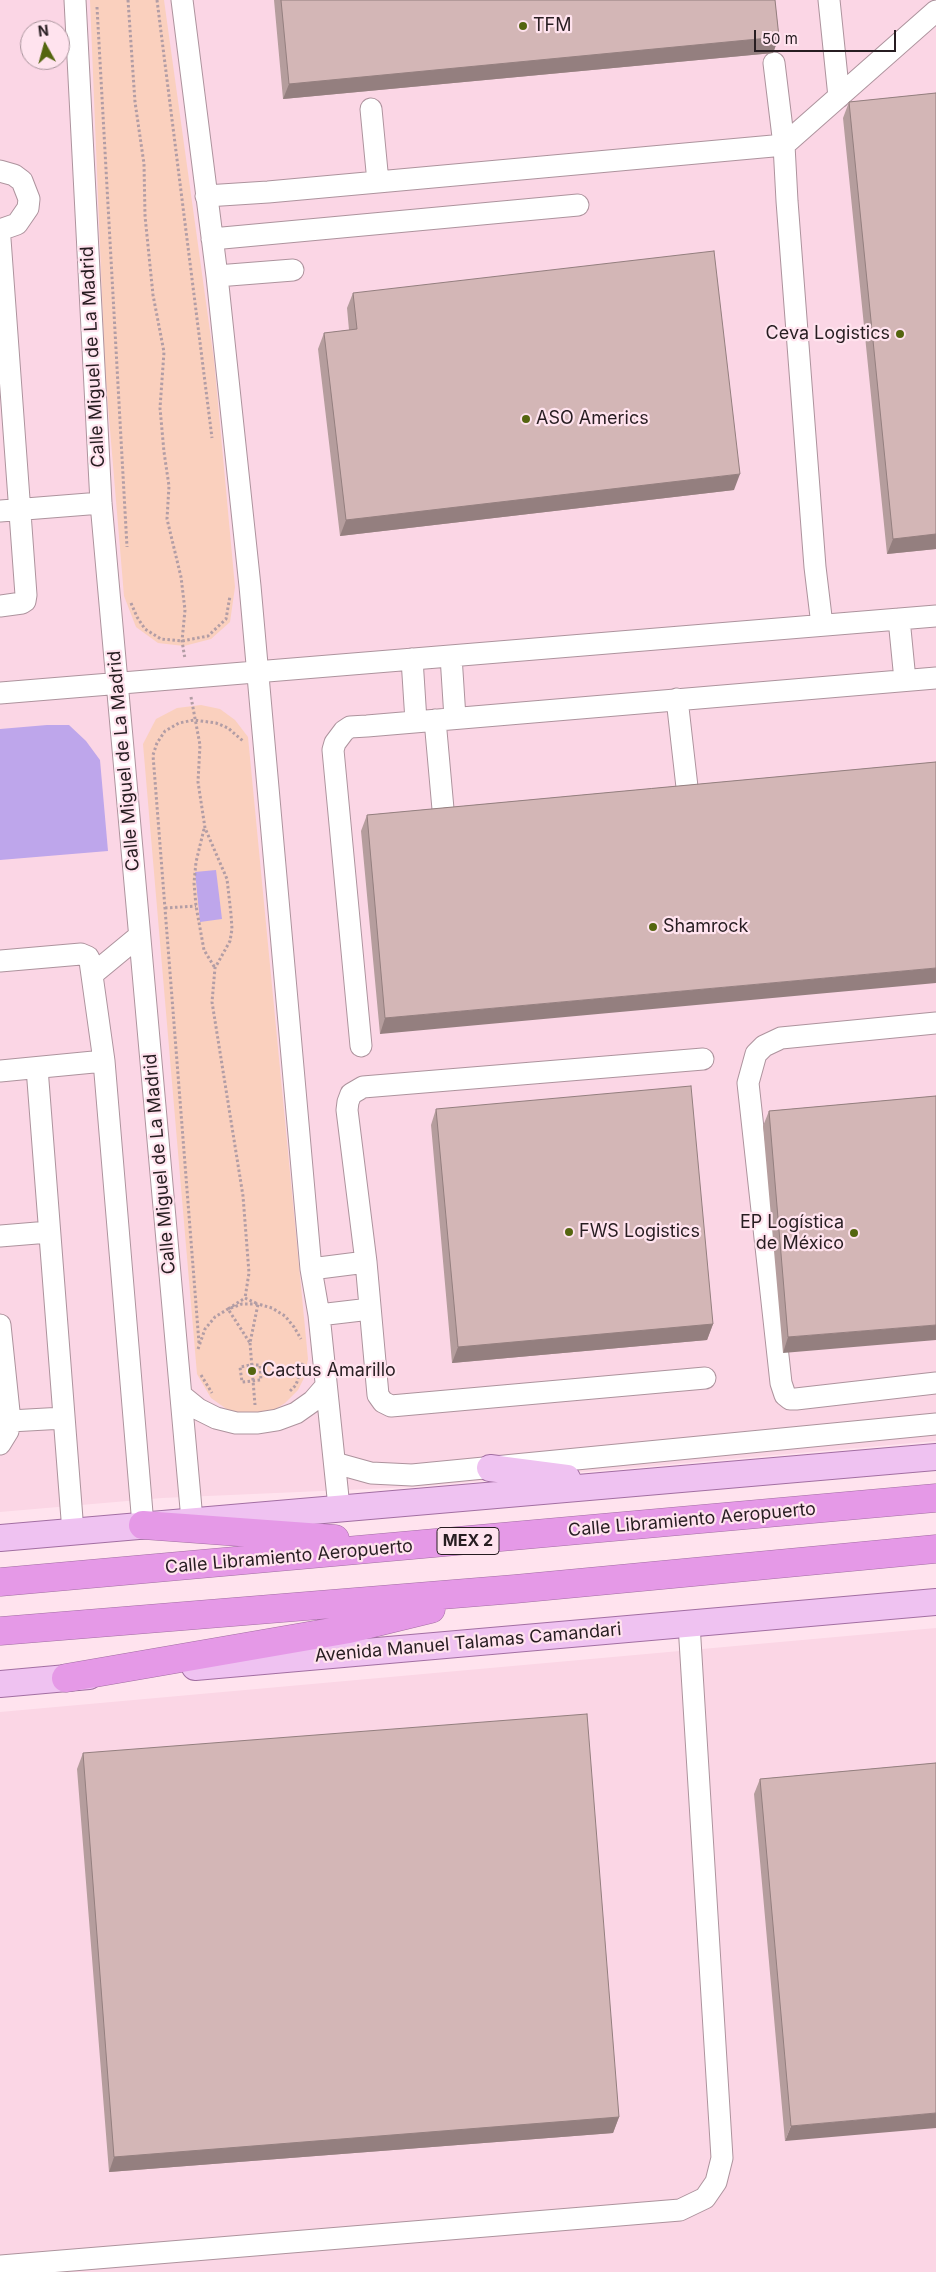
<!DOCTYPE html>
<meta charset="utf-8">
<style>
body{margin:0}
#map{position:relative;width:936px;height:2272px;overflow:hidden;background:#ffe3ee;font-family:Inter,sans-serif}
canvas{display:block}
.north{position:absolute;left:20px;top:20px;width:50px;height:50px;box-sizing:border-box;background:#ffe3ee;border:1px solid #a9949c;border-radius:50%;rotate:353deg;font-size:14px;font-weight:700;line-height:20px;text-align:center;color:#271d21}
.north::after{content:'';display:block;margin:auto;width:18px;height:22px;background:#54650f;clip-path:polygon(50% 0,100% 100%,50% 72%,0 100%)}
.scale{position:absolute;left:754px;top:30px;width:142px;height:22px;box-sizing:border-box;border:2px solid #271d21;border-top:0;padding-left:6px;font-size:15px;line-height:18px;white-space:nowrap;color:#271d21;-webkit-text-stroke:4px #ffe3ee;paint-order:stroke}
</style>
<div id="map">
<canvas width="936" height="2272"></canvas>
<div class="north">N</div>
<div class="scale">50 m</div>
</div>
<script>
const c = document.querySelector('canvas').getContext('2d');
c.lineJoin = 'round';
function fillPath(path, color) { c.fillStyle = color; c.fill(path, 'evenodd'); }
const shape = rows => new Path2D(rows.map(r => 'M' + r).join(''));
function strokePath(path, color, width, dash) { c.strokeStyle = color; c.lineWidth = width; c.lineCap = dash ? 'butt' : 'round'; c.setLineDash(dash || []); c.stroke(path); }
function label(font, color, halo, rows, align = 'center') {
  c.font = font + ' Inter,sans-serif'; c.lineWidth = 4.5; c.setLineDash([]); c.textBaseline = 'middle'; c.strokeStyle = halo; c.fillStyle = color; for (const [text, x, y, turn = 0] of rows) {
    c.save(); c.translate(x, y); c.rotate((+turn || 0) * Math.PI / 180); c.textAlign = isNaN(turn) ? turn : align; if (halo) c.strokeText(text, 0, 0); c.fillText(text, 0, 0); c.restore();
  }
}
const built = shape([
 [0,0,936,0,936,1441,413,1487,162,1498,0,1512],
 [30,30,60,30,60,60,30,60],
 [936,1628,936,2272,0,2272,0,1712]
]);
const green = shape([
 [90,0,164,0,214,360,235,587,230,622,211,639,184,646,158,643,136,627,124,596,105,370],
 [201,705,220,709,235,720,248,737,308,1359,304,1378,298,1390,285,1403,274,1410,245,1415,228,1410,211,1398,197,1374,143,744,156,719,177,708]
]);
const water = shape([
 [47,725,69,725,86,741,100,760,108,851,0,860,0,729],
 [216,870,222,919,200,922,195,872]
]);
const path = shape([
 [128,0,135,102,144,164,145,216,153,295,164,352,160,408,164,452,169,486,167,519,181,577,185,610,182,641,185,659],
 [157,0,212,438],
 [97,7,127,547],
 [131,603,137,617,145,629,161,639,182,641,208,636,226,619,230,596],
 [191,697,200,745,198,782,205,828,227,879,231,914,232,929,230,941,215,968,212,1002,243,1196,249,1273,245,1298],
 [204,829,196,862,194,883,196,906,204,950,215,968],
 [165,908,196,906],
 [245,1298,258,1304,250,1343,228,1309,245,1298],
 [199,1343,153,755,157,743,165,731,179,723,194,720,216,723,228,728,243,741],
 [250,1343,255,1405],
 [198,1349,205,1329,215,1317,228,1309,242,1304,258,1304,272,1308,285,1316,294,1327,301,1339],
 [251,1365,260,1365,261,1380,242,1382,240,1367,251,1365],
 [201,1375,212,1393],
 [290,1391,296,1385,303,1363]
]);
const minor = shape([
 [75,0,101,503,192,1520],
 [182,0,217,276,250,586,311,1269,319,1315,339,1507],
 [829,0,839,97],
 [371,109,378,182],
 [0,171,14,175,22,181,29,199,28,208,17,224,0,230],
 [206,196,268,192,784,145,774,63],
 [0,239,26,595,25,601,22,603,0,606],
 [212,239,578,205],
 [217,276,293,270],
 [0,511,101,503],
 [899,619,905,680],
 [822,625,815,567,787,201,784,145,936,11],
 [451,656,455,718],
 [412,659,416,721],
 [0,693,936,616],
 [677,699,687,787],
 [435,720,443,809],
 [0,961,81,954,88,957,90,961,104,1061,143,1525],
 [93,974,139,936],
 [936,1023,781,1038,764,1046,756,1054,748,1083,781,1383,785,1395,790,1399,796,1399,936,1383],
 [361,1046,333,750,335,743,344,731,350,727,367,726,936,678],
 [703,1059,363,1087,351,1094,348,1102,347,1110,366,1262,378,1395,383,1402,391,1406,705,1378],
 [37,1068,73,1532],
 [0,1071,104,1061],
 [0,1236,49,1232],
 [311,1269,366,1262],
 [319,1315,370,1309],
 [0,1325,10,1421,8,1431,0,1444],
 [182,1396,198,1409,216,1418,236,1423,258,1423,277,1420,296,1413,313,1401,326,1386],
 [10,1421,64,1418],
 [335,1463,371,1473,412,1475,936,1424],
 [0,2266,680,2210,705,2198,716,2182,722,2158,689,1624]
]);
const major = shape([
 [490,1468,567,1478],
 [0,1538,936,1457],
 [195,1667,936,1602],
 [0,1684,89,1676]
]);
const highway = shape([
 [143,1525,335,1539],
 [0,1582,936,1498],
 [0,1631,515,1589,936,1549],
 [66,1678,349,1629,431,1609]
]);
const wall = shape([
 [274,0,775,0,779,37,773,53,283,99],
 [936,93,936,549,887,554,843,118,849,102],
 [353,293,734,490,340,536,318,349,324,333,349,330,347,308],
 [936,762,380,1034,361,831,367,815],
 [936,1096,783,1353,763,1126,769,1111],
 [436,1109,713,1324,707,1340,452,1363,431,1125],
 [83,1753,619,2117,613,2133,109,2172,77,1769],
 [936,1763,785,2141,754,1794,760,1779]
]);
const shadedWall = shape([
 [779,37,773,53,283,99,289,84],
 [740,474,734,490,340,536,346,520],
 [936,534,936,549,887,554,893,539],
 [936,968,936,983,380,1034,385,1018],
 [713,1324,707,1340,452,1363,458,1347],
 [936,1325,936,1340,783,1353,788,1337],
 [936,2113,936,2128,785,2141,791,2126],
 [619,2117,613,2133,109,2172,114,2157]
]);
const building = shape([
 [281,0,775,0,779,37,289,84,281,0],
 [936,93,936,534,893,539,849,102,936,93],
 [714,251,740,474,346,520,324,333,357,329,353,293,714,251],
 [936,762,936,968,385,1018,367,815,936,762],
 [691,1086,713,1324,458,1347,436,1109,691,1086],
 [936,1096,936,1325,788,1337,769,1111,936,1096],
 [587,1714,619,2117,114,2157,83,1753,587,1714],
 [936,1763,936,2113,791,2126,760,1779,936,1763]
]);
const markers = [
 [523,26,5,"#54650f"],
 [900,334,5,"#54650f"],
 [526,419,5,"#54650f"],
 [653,927,5,"#54650f"],
 [569,1232,5,"#54650f"],
 [854,1233,5,"#54650f"],
 [252,1371,5,"#54650f"]
];
const shields = [
 [468,1541,62]
];
const shieldNames = [
 ["MEX 2",468,1541]
];
const poiNames = [
 ["TFM",533,26],
 ["Ceva Logistics",890,334,"right"],
 ["ASO Americs",536,419],
 ["Shamrock",663,927],
 ["EP Logística",844,1223,"right"],
 ["de México",844,1244,"right"],
 ["FWS Logistics",579,1232],
 ["Cactus Amarillo",262,1371]
];
const streetNames = [
 ["Calle Miguel de La Madrid",93,357,-93],
 ["Calle Miguel de La Madrid",124,761,-95],
 ["Calle Miguel de La Madrid",160,1164,-95],
 ["Calle Libramiento Aeropuerto",692,1520,-5],
 ["Calle Libramiento Aeropuerto",289,1557,-5],
 ["Avenida Manuel Talamas Camandari",468,1643,-5]
];
fillPath(built, '#fbd6e5');
fillPath(green, '#fad0be');
fillPath(water, '#bea6eb');
strokePath(minor, '#ad939d', 23);
strokePath(major, '#a26ea2', 28);
strokePath(highway, '#a26ea2', 29);
strokePath(path, '#b29da5', 3, [2.5, 2.5]);
strokePath(minor, '#fff', 21);
strokePath(major, '#efc2f1', 26);
strokePath(highway, '#e599e7', 28);
fillPath(wall, '#b59d9d');
fillPath(shadedWall, '#947f7f');
fillPath(building, '#d3b6b6');
strokePath(building, '#947f7f', 1);
for (const [x, y, r, color] of markers) { const dot = new Path2D(); dot.arc(x, y, r, 0, 2 * Math.PI); c.fillStyle = color; c.fill(dot); strokePath(dot, '#ffe3ee', 2); }
for (const [x, y, w] of shields) { const box = new Path2D(); box.roundRect(x - w / 2, y - 13.5, w, 27, 4); c.fillStyle = '#ffe3ee'; c.fill(box); strokePath(box, '#271d21', 1); }
label('bold 16px', '#271d21', null, shieldNames);
label('18px', '#271d21', '#ffe3ee', poiNames, 'left');
label('18px', '#271d21', '#ffe3ee', streetNames);
</script>
